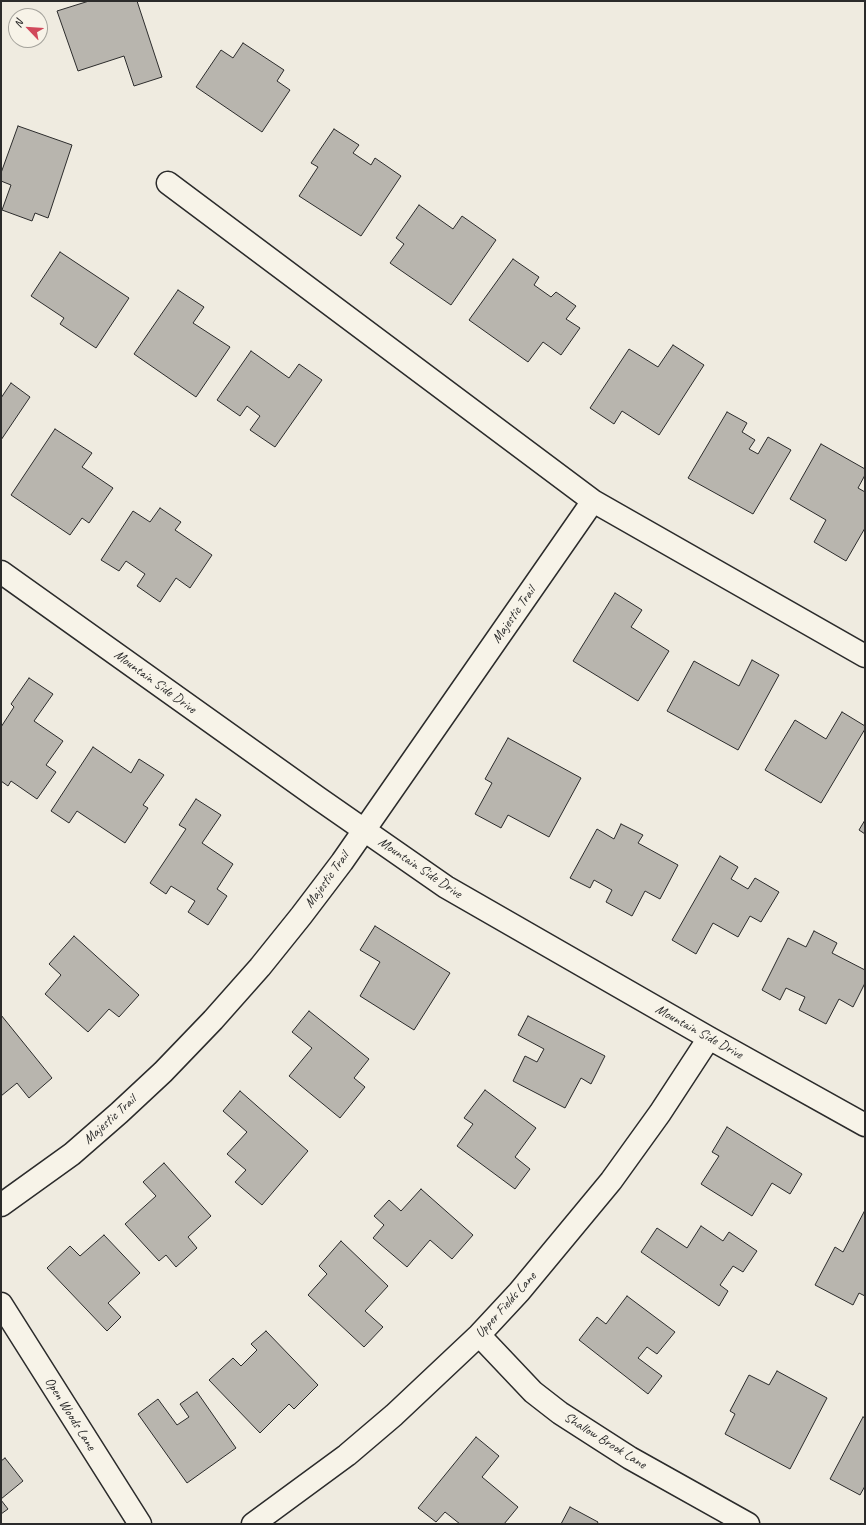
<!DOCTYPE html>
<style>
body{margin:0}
#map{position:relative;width:866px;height:1525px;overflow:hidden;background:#efebe0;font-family:Caveat,sans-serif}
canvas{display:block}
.frame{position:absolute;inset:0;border:2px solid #2b2b2b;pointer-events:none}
.north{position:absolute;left:8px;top:8px;width:40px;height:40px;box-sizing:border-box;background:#f7f3e8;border:1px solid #a5a39c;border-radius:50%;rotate:295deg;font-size:11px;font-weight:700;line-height:16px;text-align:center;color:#2b2b2b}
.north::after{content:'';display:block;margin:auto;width:14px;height:18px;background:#d1495b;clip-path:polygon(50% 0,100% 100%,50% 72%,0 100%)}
</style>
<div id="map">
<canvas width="866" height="1525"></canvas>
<div class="frame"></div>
<div class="north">N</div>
</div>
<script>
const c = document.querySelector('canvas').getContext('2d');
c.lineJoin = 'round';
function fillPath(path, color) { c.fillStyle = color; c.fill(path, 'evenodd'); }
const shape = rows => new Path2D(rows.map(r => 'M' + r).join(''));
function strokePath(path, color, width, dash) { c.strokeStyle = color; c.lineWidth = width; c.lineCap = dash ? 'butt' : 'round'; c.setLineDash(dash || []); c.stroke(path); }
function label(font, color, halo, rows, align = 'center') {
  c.font = font + ' Caveat,sans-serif'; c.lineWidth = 3; c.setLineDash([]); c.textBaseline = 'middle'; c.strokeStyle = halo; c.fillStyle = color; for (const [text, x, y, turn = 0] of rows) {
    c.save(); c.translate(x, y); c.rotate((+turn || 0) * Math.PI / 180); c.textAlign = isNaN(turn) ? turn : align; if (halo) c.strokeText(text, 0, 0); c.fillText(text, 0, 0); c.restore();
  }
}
const building = shape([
 [89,1,137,1,162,77,134,86,124,56,78,71,57,11,89,1],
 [243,43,284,70,277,81,290,90,262,132,196,87,221,50,233,58,243,43],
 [18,126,72,145,48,218,35,213,32,221,2,210,11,185,1,181,1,173,18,126],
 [334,129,359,145,353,153,371,165,375,158,401,176,361,236,299,196,318,167,311,163,334,129],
 [419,205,453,229,462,216,496,240,451,305,390,263,404,244,396,238,419,205],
 [60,252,129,298,96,348,60,324,64,318,31,296,60,252],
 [513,259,539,277,534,285,551,297,556,292,576,306,566,319,580,328,561,355,543,342,528,362,469,320,513,259],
 [178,290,204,307,193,323,230,347,196,397,134,354,178,290],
 [673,345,704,365,659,435,622,411,614,424,590,408,629,349,658,367,673,345],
 [251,351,289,378,299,364,322,380,275,447,250,430,260,416,247,406,240,416,217,400,251,351],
 [11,383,30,397,1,440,1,398,11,383],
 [727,412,747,423,742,432,755,440,749,449,758,454,768,437,791,450,753,514,688,478,727,412],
 [55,429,92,453,82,467,113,488,89,523,82,518,70,535,11,495,55,429],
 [821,444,865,469,865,475,858,488,865,492,865,528,846,561,814,542,826,520,790,499,821,444],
 [160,508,181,522,175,530,212,555,190,588,176,578,160,602,137,586,145,574,126,561,119,571,101,560,133,511,150,522,160,508],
 [615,593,642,610,631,627,669,651,638,701,573,661,615,593],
 [752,660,779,675,738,750,667,711,694,661,739,686,752,660],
 [29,678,53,694,34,721,63,741,46,765,56,772,37,799,11,781,8,786,1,781,1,727,14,707,11,704,29,678],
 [842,712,865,726,865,729,821,803,765,770,795,720,826,739,842,712],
 [508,738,581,778,549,837,508,815,501,828,475,814,492,783,485,779,508,738],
 [93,747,131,773,139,759,164,775,143,805,148,808,125,843,77,811,69,823,51,811,93,747],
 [196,799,221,815,202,843,233,864,217,889,227,896,208,925,188,912,195,901,171,886,166,894,150,883,186,829,179,825,196,799],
 [865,820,865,834,859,830,865,820],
 [621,824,643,835,638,843,678,865,660,899,645,891,632,916,606,902,612,890,594,880,590,888,570,878,597,829,614,839,621,824],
 [720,856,738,867,731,879,748,889,755,878,779,892,761,922,750,916,738,937,713,923,696,954,672,940,720,856],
 [375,926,450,973,414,1030,360,996,380,962,360,950,375,926],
 [814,931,837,943,832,953,865,970,865,983,853,1007,839,999,826,1024,799,1010,805,997,786,988,780,1000,762,990,788,938,806,947,814,931],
 [74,936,139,995,119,1017,109,1009,88,1032,45,994,61,975,49,964,74,936],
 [309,1011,369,1059,354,1078,365,1087,340,1118,289,1076,312,1048,292,1032,309,1011],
 [1,1015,52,1078,29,1098,17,1083,1,1096,1,1015],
 [528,1016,605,1056,591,1084,581,1078,565,1108,513,1081,525,1056,537,1062,544,1049,518,1035,528,1016],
 [485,1090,536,1128,515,1157,530,1169,515,1189,457,1146,473,1124,464,1118,485,1090],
 [240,1091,308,1151,262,1205,235,1182,246,1170,227,1154,247,1132,223,1111,240,1091],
 [727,1127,802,1174,790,1194,772,1183,752,1216,701,1184,719,1156,712,1152,727,1127],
 [164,1163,211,1216,188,1237,197,1248,176,1267,166,1255,159,1261,125,1224,156,1196,143,1182,164,1163],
 [421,1189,473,1235,452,1259,430,1240,407,1267,373,1238,384,1225,374,1216,389,1200,401,1211,421,1189],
 [865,1210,865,1296,859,1293,853,1305,815,1285,835,1247,843,1252,865,1210],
 [701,1226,723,1241,729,1232,757,1251,743,1272,733,1266,720,1285,728,1291,719,1306,641,1252,657,1228,687,1248,701,1226],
 [104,1235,140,1273,108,1303,121,1317,107,1331,47,1268,70,1246,80,1256,104,1235],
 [341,1241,388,1286,365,1311,383,1327,364,1347,308,1295,327,1274,319,1266,341,1241],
 [627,1296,675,1332,657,1354,647,1347,638,1358,662,1376,648,1394,579,1340,597,1317,606,1324,627,1296],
 [266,1331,318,1385,294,1409,289,1404,260,1433,209,1380,233,1358,241,1366,257,1350,251,1344,266,1331],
 [777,1371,827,1398,790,1469,725,1434,735,1414,730,1411,749,1375,769,1385,777,1371],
 [197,1392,236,1448,187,1483,138,1414,158,1399,177,1425,189,1417,180,1404,197,1392],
 [863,1417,865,1418,865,1486,860,1495,830,1479,863,1417],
 [476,1437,499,1456,482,1477,518,1507,504,1524,460,1524,445,1512,436,1522,418,1508,476,1437],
 [5,1458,23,1481,1,1499,1,1461,5,1458],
 [1,1500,8,1509,1,1514,1,1500],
 [570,1507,598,1522,597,1524,561,1524,570,1507]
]);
const minor = shape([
 [168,183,593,501,865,656],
 [1,572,318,798,446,887,709,1038,865,1125],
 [1,1205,72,1154,119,1113,163,1072,213,1020,260,967,301,916,342,862,593,501],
 [1,1304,140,1524],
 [479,1335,533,1392,560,1413,630,1458,748,1524],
 [253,1524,347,1455,394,1415,479,1335,519,1292,611,1181,660,1113,709,1038]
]);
const streetNames = [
 ["Majestic Trail",514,615,-55],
 ["Mountain Side Drive",155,682,36],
 ["Mountain Side Drive",420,868,34],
 ["Majestic Trail",327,880,-54],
 ["Mountain Side Drive",699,1032,29],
 ["Majestic Trail",110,1120,-42],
 ["Upper Fields Lane",506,1305,-48],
 ["Open Woods Lane",70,1414,58],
 ["Shallow Brook Lane",605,1441,32]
];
fillPath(building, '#b8b5ae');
strokePath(building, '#2b2b2b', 1);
strokePath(minor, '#2b2b2b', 25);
strokePath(minor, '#f7f3e8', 22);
label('14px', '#2b2b2b', '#f7f3e8', streetNames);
</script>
